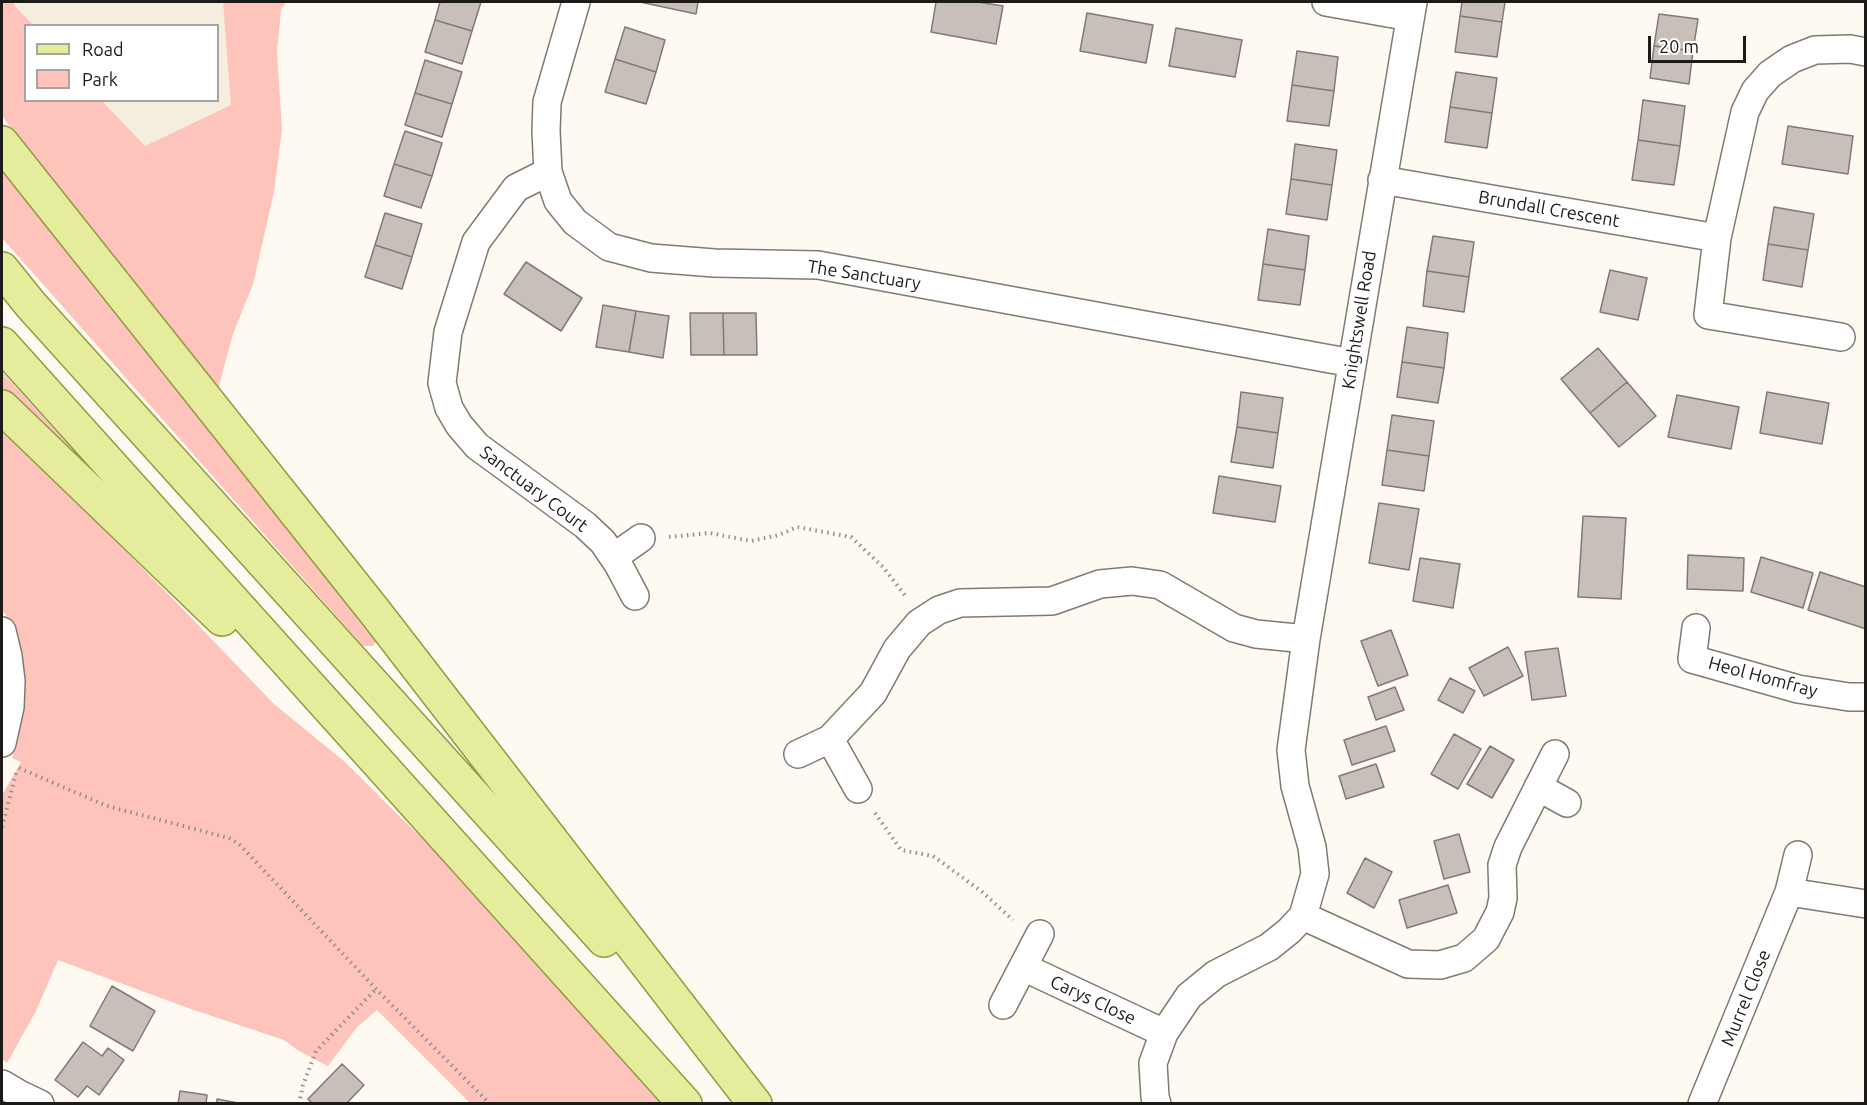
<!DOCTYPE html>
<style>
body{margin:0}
#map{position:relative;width:1867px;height:1105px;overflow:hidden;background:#fffaf1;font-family:Ubuntu,sans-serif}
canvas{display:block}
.frame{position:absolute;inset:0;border:3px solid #1d1b18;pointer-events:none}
.legend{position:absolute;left:24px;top:24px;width:195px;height:78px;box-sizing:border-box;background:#fff;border:2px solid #a5a4a3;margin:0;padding:8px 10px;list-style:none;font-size:18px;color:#1d1b18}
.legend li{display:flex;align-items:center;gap:12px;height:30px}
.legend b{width:30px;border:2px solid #a5a4a3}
.scale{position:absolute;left:1648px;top:36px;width:98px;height:27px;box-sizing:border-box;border:3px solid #1d1b18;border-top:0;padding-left:8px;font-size:18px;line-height:21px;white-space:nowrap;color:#1d1b18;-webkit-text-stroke:4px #fff;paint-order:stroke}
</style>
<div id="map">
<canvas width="1867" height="1105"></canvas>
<div class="frame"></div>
<ul class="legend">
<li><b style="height:8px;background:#e5ec9b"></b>Road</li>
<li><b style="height:16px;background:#fec4bc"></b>Park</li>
</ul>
<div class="scale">20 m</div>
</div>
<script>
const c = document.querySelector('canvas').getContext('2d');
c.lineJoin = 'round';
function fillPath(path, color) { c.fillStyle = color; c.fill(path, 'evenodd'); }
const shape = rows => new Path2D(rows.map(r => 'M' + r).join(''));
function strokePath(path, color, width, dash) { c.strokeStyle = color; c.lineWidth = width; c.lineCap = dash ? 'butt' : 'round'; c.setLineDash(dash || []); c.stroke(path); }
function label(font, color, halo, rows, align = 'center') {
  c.font = font + ' Ubuntu,sans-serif'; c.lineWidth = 5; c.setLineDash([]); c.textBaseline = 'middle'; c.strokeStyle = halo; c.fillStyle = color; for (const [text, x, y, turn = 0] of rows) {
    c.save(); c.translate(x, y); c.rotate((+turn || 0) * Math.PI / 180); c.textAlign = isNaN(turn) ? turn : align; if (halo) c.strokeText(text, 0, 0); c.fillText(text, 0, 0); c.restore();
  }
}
const built = shape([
 [2,2,256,2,252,94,103,177,46,101,218,100,218,26,26,26]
]);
const green = shape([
 [2,2,13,2,15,6,33,25,26,26,26,100,102,101,145,146,231,105,223,2,286,2,281,10,277,52,282,129,274,192,253,284,233,334,218,389,82,220,2,116],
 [2,168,374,635,376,642,373,646,363,646,2,238],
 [2,372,74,451,65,459,2,392],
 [2,421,27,452,176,602,274,704,345,762,403,820,500,911,675,1103,470,1103,377,1010,357,1027,328,1066,299,1051,284,1040,188,1008,58,960,36,1011,7,1063,2,1059,2,795,21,762,12,758,18,739,22,717,24,686,20,651,13,624,2,610]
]);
const building = shape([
 [440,2,481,2,472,31,435,20,440,2],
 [640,2,698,2,696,14,640,2],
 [936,2,978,2,1003,6,996,44,931,32,936,2],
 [1462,2,1505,2,1502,22,1460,16,1462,2],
 [1087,13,1153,25,1146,63,1080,51,1087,13],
 [1659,14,1698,19,1693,51,1654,46,1659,14],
 [1460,16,1502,22,1497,57,1455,52,1460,16],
 [435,20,472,31,462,64,425,52,435,20],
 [625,27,665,40,656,72,615,59,625,27],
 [1176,28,1242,40,1235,77,1169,66,1176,28],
 [1654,46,1693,51,1689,84,1650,78,1654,46],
 [1297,51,1338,57,1334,91,1292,85,1297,51],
 [615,59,656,72,646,104,605,92,615,59],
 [425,60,462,72,452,104,415,93,425,60],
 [1456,72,1497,78,1492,113,1450,107,1456,72],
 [1292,85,1334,91,1329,126,1287,121,1292,85],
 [415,93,452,104,442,137,405,125,415,93],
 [1643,100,1685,106,1680,146,1638,140,1643,100],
 [1450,107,1492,113,1487,148,1445,142,1450,107],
 [1788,126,1853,136,1848,174,1782,164,1788,126],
 [405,131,442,143,432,176,394,164,405,131],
 [1638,140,1680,146,1674,185,1632,180,1638,140],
 [1295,144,1337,150,1332,185,1291,179,1295,144],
 [394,164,432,176,421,208,384,196,394,164],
 [1291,179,1332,185,1327,220,1286,214,1291,179],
 [1774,207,1814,214,1808,250,1768,244,1774,207],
 [385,213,422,224,412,257,375,245,385,213],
 [1268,229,1309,236,1305,270,1263,264,1268,229],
 [1433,236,1474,242,1469,277,1427,271,1433,236],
 [1768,244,1808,250,1802,287,1763,280,1768,244],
 [375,245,412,257,402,289,365,277,375,245],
 [526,262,582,298,561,331,504,294,526,262],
 [1263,264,1305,270,1300,305,1258,300,1263,264],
 [1610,270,1647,278,1638,320,1600,312,1610,270],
 [1427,271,1469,277,1464,312,1423,306,1427,271],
 [603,305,636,311,629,352,596,347,603,305],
 [636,311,669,316,663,358,629,352,636,311],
 [690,313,723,313,724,355,691,355,690,313],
 [723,313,756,313,757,355,724,355,723,313],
 [1407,327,1448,333,1444,368,1402,362,1407,327],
 [1598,348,1627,382,1590,413,1561,379,1598,348],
 [1402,362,1444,368,1438,403,1397,397,1402,362],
 [1627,382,1656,416,1619,447,1590,413,1627,382],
 [1241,392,1283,398,1278,433,1237,427,1241,392],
 [1767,392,1829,403,1822,444,1760,433,1767,392],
 [1677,395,1739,407,1731,449,1668,437,1677,395],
 [1392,415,1434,421,1429,456,1387,450,1392,415],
 [1237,427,1278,433,1273,468,1231,462,1237,427],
 [1387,450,1429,456,1424,491,1382,485,1387,450],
 [1219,476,1281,486,1275,522,1213,513,1219,476],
 [1379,503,1419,509,1409,570,1369,563,1379,503],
 [1583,516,1626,518,1621,599,1578,597,1583,516],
 [1688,555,1744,558,1743,591,1687,589,1688,555],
 [1761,557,1813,573,1803,608,1751,592,1761,557],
 [1420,558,1460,564,1453,608,1413,601,1420,558],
 [1820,572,1866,587,1866,629,1808,610,1820,572],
 [1391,630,1408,675,1378,686,1361,641,1391,630],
 [1508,647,1523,676,1484,696,1469,668,1508,647],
 [1558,648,1566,696,1532,700,1525,652,1558,648],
 [1450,678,1475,691,1463,713,1438,700,1450,678],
 [1395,687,1404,710,1376,720,1368,697,1395,687],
 [1386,726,1395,751,1352,765,1344,740,1386,726],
 [1454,734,1481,749,1458,789,1431,774,1454,734],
 [1490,746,1514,760,1492,798,1467,784,1490,746],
 [1376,764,1384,787,1346,799,1339,776,1376,764],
 [1459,834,1470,872,1444,879,1434,841,1459,834],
 [1365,858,1392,872,1374,908,1347,893,1365,858],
 [1448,885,1457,913,1407,928,1399,900,1448,885],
 [112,986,155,1011,133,1051,90,1026,112,986],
 [83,1042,102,1056,108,1048,124,1060,99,1095,87,1086,78,1097,55,1080,83,1042],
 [342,1064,364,1085,346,1104,313,1104,308,1099,342,1064],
 [180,1091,207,1095,206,1104,178,1104,180,1091],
 [217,1099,243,1104,217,1104,217,1099]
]);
const path = shape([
 [669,537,710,533,751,541,779,535,797,527,851,537,883,567,907,598],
 [19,768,107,806,229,838,239,844,376,989,490,1104],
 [875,813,901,850,933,856,981,891,1013,920],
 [2,827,17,770],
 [299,1104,303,1085,316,1051,376,989]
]);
const street = shape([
 [576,2,547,102,546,131,548,172,558,201,575,222,609,247,651,258,714,263,818,265,1352,363],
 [1326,2,1410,17],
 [548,172,516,188,476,242,448,332,442,383,449,408,459,425,477,446,585,525,603,542,618,564,635,596],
 [1382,180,1717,238],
 [1841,337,1708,315,1717,238,1745,112,1755,91,1770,74,1792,59,1815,50,1850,49,1866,52],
 [614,557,641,538],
 [1696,628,1692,659,1798,689,1849,697,1866,697],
 [2,631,8,656,11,681,10,707,2,743],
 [830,739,858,789],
 [798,754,830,739,873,693,897,649,919,623,939,610,960,603,1052,601,1100,584,1132,581,1160,585,1234,628,1256,634,1306,639],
 [1538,787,1567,803],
 [1789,892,1866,904],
 [1303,916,1408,964,1440,965,1464,958,1486,939,1500,912,1503,898,1502,865,1508,847,1555,754],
 [1023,967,1164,1033],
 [1003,1005,1040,934],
 [2,1084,19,1094,40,1104],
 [1157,1104,1155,1097,1153,1063,1164,1033,1189,996,1216,974,1269,947,1289,931,1303,916,1315,874,1312,847,1295,786,1291,750,1306,639,1413,2],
 [1702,1104,1789,892,1798,855]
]);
const primary = shape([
 [2,143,375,612,755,1104],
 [2,269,31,305,604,940],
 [2,344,685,1104],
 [2,407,222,619]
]);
const streetNames = [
 ["Brundall Crescent",1549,209,10],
 ["The Sanctuary",864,275,9],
 ["Knightswell Road",1359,320,-81],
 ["Sanctuary Court",534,489,37],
 ["Heol Homfray",1763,677,15],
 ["Murrel Close",1746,998,-68],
 ["Carys Close",1093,1000,25]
];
fillPath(built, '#f5eddd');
fillPath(green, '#fec4bc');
fillPath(building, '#c8bfb9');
strokePath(building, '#817974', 1.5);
strokePath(street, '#7f7b73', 30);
strokePath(primary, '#939a42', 36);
strokePath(path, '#918e88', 4, [1.5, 4.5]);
strokePath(street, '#fff', 27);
strokePath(primary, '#e5ec9b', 33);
label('18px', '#1d1b18', '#fff', streetNames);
</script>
